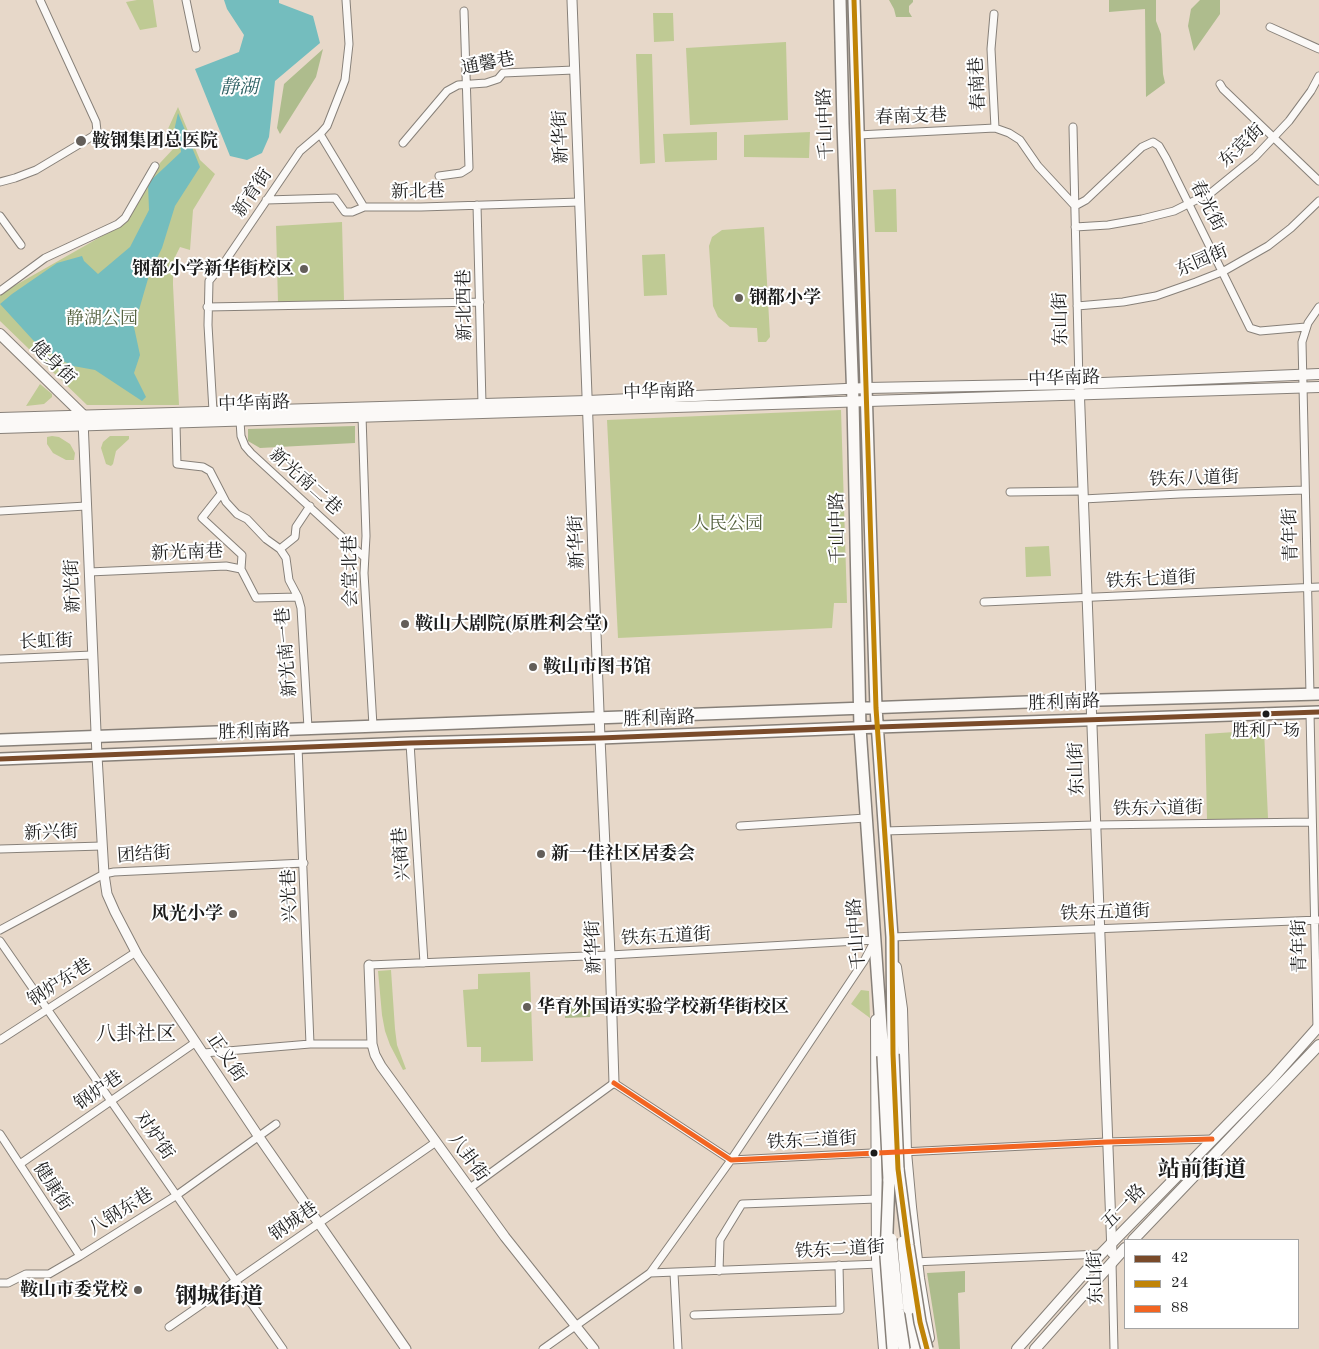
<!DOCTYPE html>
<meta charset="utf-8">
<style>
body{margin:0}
#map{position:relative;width:1319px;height:1349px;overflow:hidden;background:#e7d8c9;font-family:"Old Standard TT",serif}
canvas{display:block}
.legend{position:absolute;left:1124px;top:1239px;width:175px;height:90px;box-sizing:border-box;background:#fff;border:1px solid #a4a4a4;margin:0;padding:6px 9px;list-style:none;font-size:15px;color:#1c1c1c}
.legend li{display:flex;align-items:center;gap:10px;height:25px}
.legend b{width:25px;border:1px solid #a4a4a4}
</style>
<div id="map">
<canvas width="1319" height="1349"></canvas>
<ul class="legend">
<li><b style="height:6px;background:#7a4b2a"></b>42</li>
<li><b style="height:6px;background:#c08407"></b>24</li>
<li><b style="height:6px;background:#f26522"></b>88</li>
</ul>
</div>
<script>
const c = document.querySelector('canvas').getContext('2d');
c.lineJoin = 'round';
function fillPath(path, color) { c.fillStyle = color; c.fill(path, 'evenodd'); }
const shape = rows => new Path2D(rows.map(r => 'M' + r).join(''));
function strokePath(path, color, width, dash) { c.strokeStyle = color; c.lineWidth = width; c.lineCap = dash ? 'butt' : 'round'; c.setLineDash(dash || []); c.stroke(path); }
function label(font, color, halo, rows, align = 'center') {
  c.font = font + ' "Old Standard TT","Noto Serif SC",serif'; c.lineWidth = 4; c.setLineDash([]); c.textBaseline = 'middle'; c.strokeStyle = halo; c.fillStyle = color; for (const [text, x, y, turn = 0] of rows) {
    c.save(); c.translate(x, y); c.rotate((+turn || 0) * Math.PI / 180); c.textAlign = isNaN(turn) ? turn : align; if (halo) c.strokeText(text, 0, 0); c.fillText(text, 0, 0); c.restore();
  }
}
const green = shape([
 [137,0,153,0,157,27,140,30,126,2],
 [653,13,673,13,674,41,654,42],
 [786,42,788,120,690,125,686,48],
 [636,54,652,54,655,163,640,164],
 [178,107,200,160,215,174,193,210,190,250,180,247,173,261,173,285,179,405,87,405,0,321,0,294,125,223,160,163,175,147,167,131],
 [717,132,717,160,665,162,663,134],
 [810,132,809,158,744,157,744,135],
 [896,189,897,232,875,232,873,190],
 [342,222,344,300,278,303,276,226],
 [764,227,770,337,766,342,758,342,757,328,730,327,718,317,713,306,709,246,712,237,722,230],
 [665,254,667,295,644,296,642,255],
 [40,384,52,394,52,397,44,404,26,406],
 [841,410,847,603,834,603,832,628,618,638,607,420],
 [52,436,59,437,70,444,75,453,74,460,66,460,53,453,47,444,47,437],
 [110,436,129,436,129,439,116,451,113,464,111,466,106,464,101,448,103,442],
 [1049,546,1051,576,1026,577,1025,547],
 [1264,730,1268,818,1207,820,1205,734],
 [391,970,395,1029,397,1045,406,1069,403,1070,390,1045,385,1031,382,1015,378,971],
 [530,972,533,1061,481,1062,481,1047,467,1047,463,990,478,989,478,974],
 [861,990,869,991,870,1018,851,1004]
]);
const forest = shape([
 [889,0,913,0,913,2,909,6,909,12,912,17,896,17,894,9],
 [1109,0,1156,0,1156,21,1161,34,1163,74,1165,83,1146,97,1145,9,1109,12],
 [1200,0,1220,0,1220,14,1194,51,1188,26,1191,9],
 [323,49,316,77,280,134,277,128,284,84],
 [355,426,355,443,260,448,248,441,248,429],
 [590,1006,590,1017,565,1018,565,1007],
 [965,1271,965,1292,958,1293,960,1349,939,1349,927,1273]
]);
const water = shape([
 [224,0,279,0,279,3,313,16,320,43,275,81,269,137,262,153,247,160,230,156,195,69,239,52,244,35,227,9],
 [178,113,200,167,175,206,162,248,150,272,134,327,140,355,134,373,146,397,142,401,95,370,73,366,63,361,47,350,43,351,0,304,12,294,57,263,82,256,84,261,98,274,130,247,149,210,148,183,181,152,180,142,174,131]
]);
const minor = shape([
 [186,0,196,48],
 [994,14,991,49,995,128],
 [1270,27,1319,49],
 [1220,84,1223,89,1319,181],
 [1073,127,1079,384],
 [320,134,364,207],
 [858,135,995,128,1009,133,1020,140,1038,166,1075,206,1086,200,1142,147,1153,142,1159,146,1166,158,1250,328,1260,331,1306,327],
 [403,143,447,91,458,85,486,83,498,79,503,73,574,70],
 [439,176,461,173,469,168,464,11],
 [0,182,15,178,36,170,93,136,97,131,96,122,40,0],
 [266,200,335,198,345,212,352,212,364,207,421,207,580,202],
 [477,205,482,404],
 [0,216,21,245],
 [1075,227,1108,225,1142,219,1174,211,1212,192,1255,157,1289,121,1311,91,1319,76],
 [0,291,45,258,118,224,125,218,155,166],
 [1077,306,1123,302,1156,296,1196,282,1224,271,1268,246,1291,228,1319,201],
 [207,307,480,302],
 [213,411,208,325,209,281,226,260,300,151,320,134,327,126,345,80,349,44,346,0],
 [362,416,366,536,364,573,373,726],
 [240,421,241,436,245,446,251,453,364,557],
 [176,423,177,464,203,467,210,471,226,502,237,514,247,519,266,539,280,549,286,558,289,580,298,597,301,608,308,728],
 [1010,492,1083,491],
 [221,494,202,518,242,555,241,569],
 [1083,499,1180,494,1305,490],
 [0,511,86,506],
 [280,549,295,537,296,527,310,506],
 [89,572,226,566,241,569,256,598,298,597],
 [984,602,1319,587],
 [0,659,92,655],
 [1310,694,1302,342,1308,323,1319,307],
 [1310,713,1317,1028,1319,1028],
 [410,743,424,963],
 [298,747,310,1044],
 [740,826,866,818],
 [884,831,1095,825,1312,822],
 [0,849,102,846],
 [0,930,104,874,114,872,304,863],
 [892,937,1319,920],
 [0,941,283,1349],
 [369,965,610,955,875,940],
 [0,1040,136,952],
 [204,1053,310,1044,372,1044],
 [0,1134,80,1256],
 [902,1152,1107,1142,1212,1139],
 [20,1164,196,1042],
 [470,1188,614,1083,731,1160,892,1152],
 [913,1262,1102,1254],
 [1112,1262,1114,1349],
 [719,1271,720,1240,742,1204,877,1199],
 [650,1273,880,1264],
 [674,1273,678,1349],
 [0,1283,8,1283,26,1274,49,1274,80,1256,177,1195,276,1124],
 [694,1315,840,1310,839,1265],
 [169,1327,436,1142],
 [543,1349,650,1273,731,1160,864,961,874,942]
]);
const tertiary = shape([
 [572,0,600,738,610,955,614,1083],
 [1079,384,1112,1253],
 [83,420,97,756,104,874,107,894,115,912,138,956,259,1137,406,1349],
 [369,965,372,1044,375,1055,381,1066,505,1237,594,1349]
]);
const secondary = shape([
 [0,334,83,415],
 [0,418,588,401,867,388,1079,384,1319,374],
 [0,428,1319,387],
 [896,967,902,1009,906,1152,911,1207,919,1278,929,1338],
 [876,1020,877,1264,884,1349],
 [1133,1240,1319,1045],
 [1017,1349,1101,1254,1272,1079,1319,1026],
 [1035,1349,1125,1248]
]);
const primary = shape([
 [840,0,843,124,853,401,860,728,883,1056],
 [854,0,876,708,892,937,893,1054],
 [0,740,1027,702,1319,694],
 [0,759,410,743,600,738,878,727,1319,712],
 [909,1309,916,1349]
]);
const primaryBridge = shape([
 [893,1054,898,1169],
 [883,1056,889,1180],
 [891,1239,898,1310,904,1349],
 [903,1242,909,1309]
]);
const trunkBridge = shape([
 [898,1169,908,1245,920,1322,927,1349],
 [889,1180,886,1257,893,1349]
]);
const bus1 = shape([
 [0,759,410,743,600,738,878,727,1319,712]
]);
const bus2 = shape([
 [854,0,876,708,892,937,893,1054,898,1169,908,1245,920,1322,927,1349]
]);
const bus3 = shape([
 [614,1083,731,1160,1107,1142,1212,1139]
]);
const markers = [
 [81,141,6,"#635e59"],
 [304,269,5,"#635e59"],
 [739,298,5,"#635e59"],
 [405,624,5,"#635e59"],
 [533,667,5,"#635e59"],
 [1266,714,4.5,"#1c1c1c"],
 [541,854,5,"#635e59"],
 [233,914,5,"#635e59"],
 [527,1007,5,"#635e59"],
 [874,1153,4.5,"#1c1c1c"],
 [138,1290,5,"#635e59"]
];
const busNames = [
 ["胜利广场",1266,732]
];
const streetNames = [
 ["通馨巷",488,64,-11],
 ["春南巷",978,84,-93],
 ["春南支巷",911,117,-2],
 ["千山中路",826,124,-92],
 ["新华街",561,137,-92],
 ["东宾街",1242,146,-43],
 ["新北巷",418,192,-1],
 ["新育街",253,193,-56],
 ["春光街",1207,206,63],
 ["东园街",1202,261,-23],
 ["新北西巷",465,305,-91],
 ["东山街",1061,319,-91],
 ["健身街",53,363,44],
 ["中华南路",1064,379,-2],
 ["中华南路",659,392,-2],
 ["中华南路",254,404,-2],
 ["铁东八道街",1194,479,-2],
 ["新光南二巷",305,482,42],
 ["千山中路",838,528,-91],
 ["青年街",1291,535,-92],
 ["新华街",577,542,-92],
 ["新光南巷",187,553,-2],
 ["会堂北巷",351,571,-91],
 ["铁东七道街",1151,580,-3],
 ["新光街",73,586,-92],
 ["长虹街",46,642,-2],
 ["新光南一巷",287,652,-95],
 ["胜利南路",1064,703,-2],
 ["胜利南路",659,719,-2],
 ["胜利南路",254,732,-2],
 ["东山街",1077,769,-92],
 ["铁东六道街",1158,809,-1],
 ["新兴街",51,833,-2],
 ["兴商巷",402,854,-94],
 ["团结街",144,855,-4],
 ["兴光巷",290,896,-92],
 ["铁东五道街",1105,913,-2],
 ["千山中路",857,934,-94],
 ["铁东五道街",666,937,-3],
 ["青年街",1300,946,-91],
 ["新华街",594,947,-92],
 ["钢炉东巷",60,983,-33],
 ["正义街",226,1058,56],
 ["钢炉巷",99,1091,-35],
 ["对炉街",154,1136,55],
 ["铁东三道街",812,1141,-3],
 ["八卦街",468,1158,54],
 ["健康街",52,1187,57],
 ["五一路",1124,1207,-46],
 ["八钢东巷",121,1212,-32],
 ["钢城巷",294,1222,-35],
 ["铁东二道街",840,1250,-3],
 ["东山街",1096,1278,-92]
];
const poiNames = [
 ["鞍钢集团总医院",92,141],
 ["钢都小学新华街校区",294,269,"right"],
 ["钢都小学",749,298],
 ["鞍山大剧院(原胜利会堂)",415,624],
 ["鞍山市图书馆",543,667],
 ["新一佳社区居委会",551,854],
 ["风光小学",223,914,"right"],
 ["华育外国语实验学校新华街校区",537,1007],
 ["鞍山市委党校",128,1290,"right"]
];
const parkNames = [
 ["静湖公园",102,319],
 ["人民公园",727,524]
];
const waterNames = [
 ["静湖",239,88]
];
const quarterNames = [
 ["八卦社区",136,1035]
];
const districtNames = [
 ["站前街道",1202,1170],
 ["钢城街道",219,1297]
];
fillPath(green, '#bfca94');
fillPath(forest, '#aebc8d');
fillPath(water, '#74bdbe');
strokePath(minor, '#878079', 9);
strokePath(tertiary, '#878079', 11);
strokePath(secondary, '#878079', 12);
strokePath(primary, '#878079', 14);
strokePath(minor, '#fbf9f7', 7);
strokePath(tertiary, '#fbf9f7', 9);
strokePath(secondary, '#fbf9f7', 10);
strokePath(primary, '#fbf9f7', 11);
strokePath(primaryBridge, '#878079', 14, []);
strokePath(trunkBridge, '#878079', 14, []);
strokePath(primaryBridge, '#fbf9f7', 11);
strokePath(trunkBridge, '#fbf9f7', 11);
strokePath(bus1, '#7a4b2a', 5);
strokePath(bus2, '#c08407', 5);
strokePath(bus3, '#f26522', 5);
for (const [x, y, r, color] of markers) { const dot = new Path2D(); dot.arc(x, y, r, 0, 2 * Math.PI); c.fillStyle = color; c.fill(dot); strokePath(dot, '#fff', 2); }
label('17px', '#1c1c1c', '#fff', busNames);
label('18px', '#1c1c1c', '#fff', streetNames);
label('bold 18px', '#1c1c1c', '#fff', poiNames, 'left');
label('18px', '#505d3a', '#fff', parkNames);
label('italic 19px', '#2d6063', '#fff', waterNames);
label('20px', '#1c1c1c', '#fff', quarterNames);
label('bold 22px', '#1c1c1c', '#fff', districtNames);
</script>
